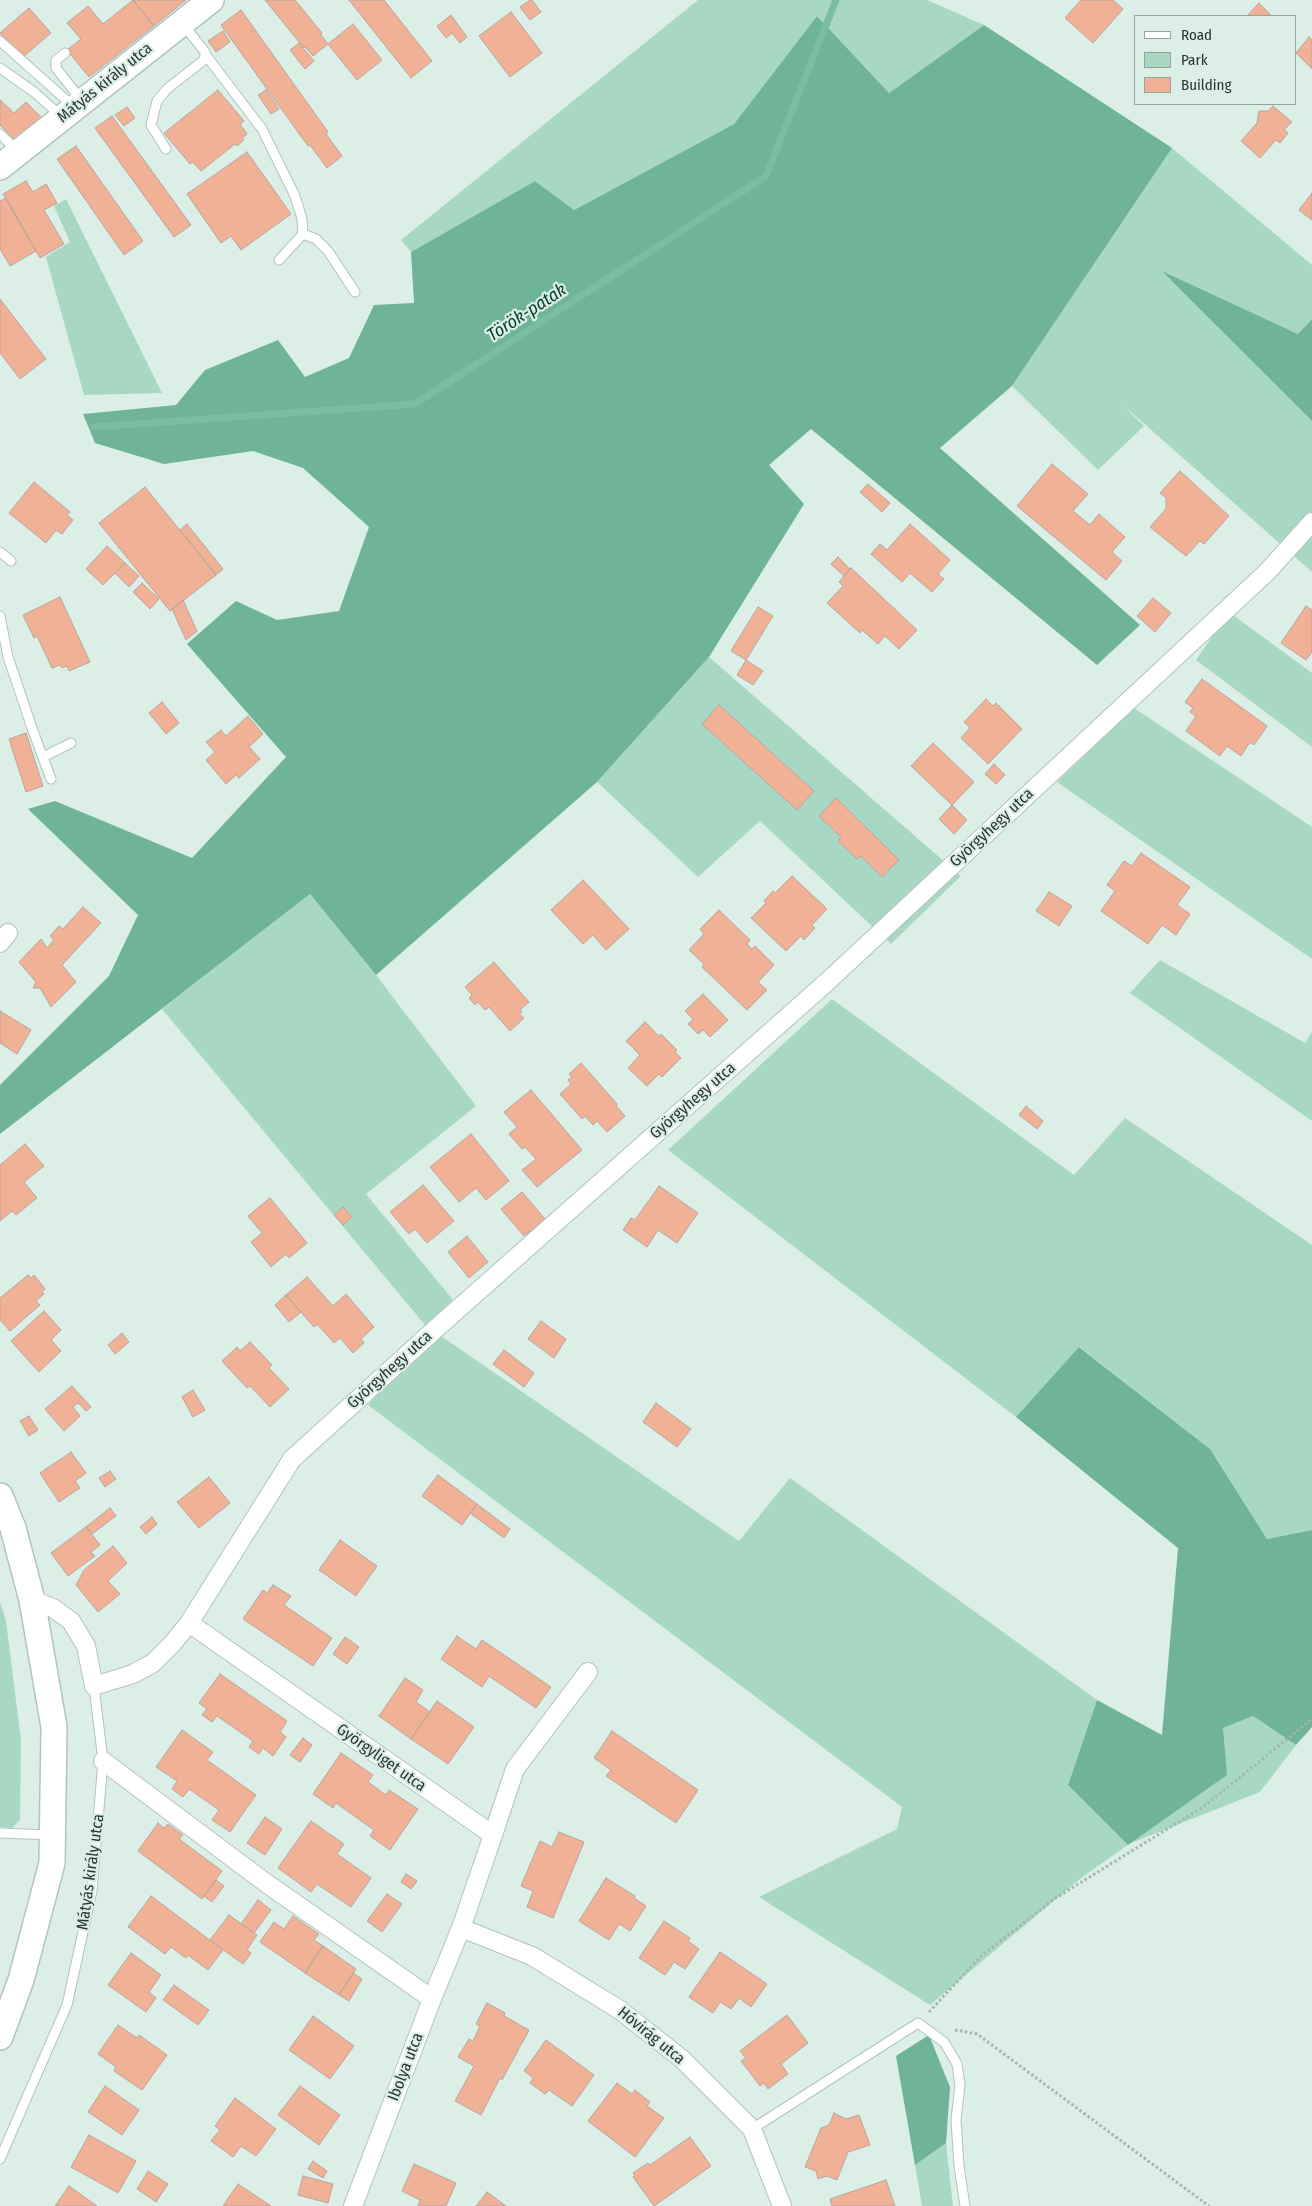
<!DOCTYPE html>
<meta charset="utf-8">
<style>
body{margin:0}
#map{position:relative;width:1312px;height:2206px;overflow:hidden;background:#dcefe6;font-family:"Fira Sans Condensed",sans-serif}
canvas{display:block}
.legend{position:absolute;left:1134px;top:15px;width:162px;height:90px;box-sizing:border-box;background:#dcefe6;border:1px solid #96a49d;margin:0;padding:6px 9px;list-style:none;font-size:15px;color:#2c3430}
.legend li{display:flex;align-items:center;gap:10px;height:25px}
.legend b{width:25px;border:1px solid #96a49d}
</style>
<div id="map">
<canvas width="1312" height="2206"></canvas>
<ul class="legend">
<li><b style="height:6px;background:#fff"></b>Road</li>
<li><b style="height:14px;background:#a8d8c3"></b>Park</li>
<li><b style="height:14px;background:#f0b196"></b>Building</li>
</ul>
</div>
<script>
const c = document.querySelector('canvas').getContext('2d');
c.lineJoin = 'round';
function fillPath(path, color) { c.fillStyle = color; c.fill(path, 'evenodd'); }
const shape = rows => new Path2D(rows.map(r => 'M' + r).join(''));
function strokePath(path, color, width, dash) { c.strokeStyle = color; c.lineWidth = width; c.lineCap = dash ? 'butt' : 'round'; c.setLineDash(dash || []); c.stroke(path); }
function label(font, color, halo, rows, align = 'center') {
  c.font = font + ' "Fira Sans Condensed",sans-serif'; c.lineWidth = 4.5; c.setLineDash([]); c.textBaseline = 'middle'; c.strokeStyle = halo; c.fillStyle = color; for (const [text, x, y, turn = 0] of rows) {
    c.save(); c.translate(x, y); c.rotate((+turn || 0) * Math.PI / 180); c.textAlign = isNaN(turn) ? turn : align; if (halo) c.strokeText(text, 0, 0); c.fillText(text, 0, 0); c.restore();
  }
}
const green = shape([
 [698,0,927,0,984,25,889,93,817,16,734,124,574,210,535,181,411,252,401,240],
 [1172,148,1312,265,1312,319,1298,334,1164,272,1312,421,1312,572,1122,404,1144,426,1098,470,1012,386],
 [66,199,162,393,84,395,46,257,70,242,54,206],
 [1229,612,1312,673,1312,747,1196,660],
 [709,657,961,876,891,944,760,821,698,877,597,782],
 [1134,708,1312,827,1312,959,1057,782],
 [310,894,376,975,476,1106,366,1194,453,1300,425,1325,739,1541,790,1478,1097,1700,1068,1785,1128,1845,1081,1878,930,2005,759,1897,897,1829,902,1807,368,1405,418,1347,436,1334,425,1325,162,1009],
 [1160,960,1305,1043,1312,1032,1312,1121,1130,993],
 [832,999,1074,1175,1125,1118,1312,1245,1312,1530,1267,1539,1210,1449,1080,1347,1016,1417,668,1150],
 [0,1602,6,1621,21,1741,20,1820,12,1828,0,1827],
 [1253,1716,1296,1745,1260,1792,1131,1843,1226,1775,1222,1728],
 [946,2143,953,2206,922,2206,915,2165]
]);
const forest = shape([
 [817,16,889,93,984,25,1172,148,1012,386,940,448,1140,625,1097,665,811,429,769,465,804,504,709,657,597,782,376,975,310,894,0,1134,0,1085,109,976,138,915,28,809,55,801,192,858,286,757,187,644,236,601,277,620,339,611,369,527,303,468,253,451,164,464,95,443,83,414,176,405,205,370,278,340,305,377,349,358,374,305,414,303,411,252,535,181,574,210,734,124],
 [1162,271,1298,334,1312,319,1312,421],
 [1079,1347,1210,1449,1267,1539,1312,1530,1312,1727,1296,1745,1253,1716,1223,1728,1227,1775,1128,1845,1068,1785,1097,1700,1162,1735,1178,1548,1016,1417],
 [929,2035,950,2087,946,2143,915,2165,896,2056]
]);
const stream = shape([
 [94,427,415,404,766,176,836,0]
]);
const building = shape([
 [133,0,154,26,89,77,67,50,81,39,67,23,88,6,103,24,133,0],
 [133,0,186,0,154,26,133,0],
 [265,0,295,0,322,33,321,35,328,44,313,56,305,47,304,48,265,0],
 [349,0,384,0,432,61,411,78,349,0],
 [530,0,532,0,541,12,530,20,520,7,530,0],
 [1081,0,1113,0,1123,9,1093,43,1065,18,1081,0],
 [1259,3,1272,16,1247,16,1259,3],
 [29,8,51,33,22,58,0,33,29,8],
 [241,10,328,132,326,134,342,156,327,168,310,145,308,146,221,25,241,10],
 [511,12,542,53,510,77,479,36,511,12],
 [451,15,467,37,460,43,452,33,446,38,437,26,451,15],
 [353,24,382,60,357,80,328,44,353,24],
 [223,31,230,42,216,52,208,41,223,31],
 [1309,37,1312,40,1312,69,1296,53,1309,37],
 [299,43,314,61,305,69,290,50,299,43],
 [218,90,244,121,240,124,247,134,242,138,244,140,237,146,235,144,201,171,193,162,190,164,164,133,218,90],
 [266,90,279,109,271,114,258,95,266,90],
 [0,100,14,113,26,102,42,118,16,141,0,125,0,100],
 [1273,106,1292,122,1284,130,1288,133,1280,143,1276,140,1260,158,1241,141,1257,123,1259,111,1268,111,1273,106],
 [127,107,135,118,124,126,115,115,127,107],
 [112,116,191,225,174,237,95,128,112,116],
 [76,146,143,241,124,255,57,159,76,146],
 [247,152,291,214,241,250,231,236,221,243,187,194,247,152],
 [26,181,33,192,46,184,57,203,44,210,64,244,40,258,3,194,26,181],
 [1312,193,1312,220,1299,210,1312,193],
 [6,198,36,251,10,266,0,249,0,201,6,198],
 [0,299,46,359,20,379,0,353,0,299],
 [1052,464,1088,494,1073,511,1090,525,1099,514,1125,537,1112,552,1122,561,1106,580,1017,506,1052,464],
 [1180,471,1229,516,1204,544,1200,541,1186,556,1150,527,1166,509,1166,498,1160,493,1180,471],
 [34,482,70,512,67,515,73,520,62,534,56,530,46,543,9,513,34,482],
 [868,484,890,503,882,512,860,492,868,484],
 [145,487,216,575,170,611,99,523,145,487],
 [187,524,223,569,216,575,180,530,187,524],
 [910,524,950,560,938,574,944,579,932,592,910,573,902,582,871,554,880,544,887,550,910,524],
 [107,546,125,563,103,585,86,569,107,546],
 [838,557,850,569,844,576,831,564,838,557],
 [125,563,139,576,129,587,115,573,125,563],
 [851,568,917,630,899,649,885,636,878,644,862,630,860,633,827,603,843,586,839,582,851,568],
 [142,583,159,599,150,609,133,592,142,583],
 [60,597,90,662,69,671,67,666,62,668,60,665,52,668,37,636,34,638,23,615,60,597],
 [1153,598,1171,613,1155,632,1137,616,1153,598],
 [183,600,197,631,186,640,172,609,183,600],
 [1306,606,1312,610,1312,652,1306,660,1281,643,1306,606],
 [758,607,773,616,746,660,731,651,758,607],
 [746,660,763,671,753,685,737,675,746,660],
 [1202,679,1267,726,1254,745,1250,742,1241,756,1227,746,1220,756,1186,731,1196,716,1190,712,1193,708,1185,702,1202,679],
 [986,699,993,706,996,703,1022,729,988,764,961,738,970,728,964,722,986,699],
 [162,702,179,723,166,734,149,713,162,702],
 [719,705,814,791,797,810,702,724,719,705],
 [248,716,263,734,249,747,260,759,239,778,236,775,226,784,206,760,215,752,206,742,221,730,226,736,248,716],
 [26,733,43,786,26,792,9,739,26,733],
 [933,743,974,782,952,805,911,766,933,743],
 [994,764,1005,775,996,784,985,774,994,764],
 [836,798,899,860,882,877,861,856,857,859,838,841,841,837,819,816,836,798],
 [952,805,967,820,954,834,939,819,952,805],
 [1141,853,1190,887,1177,905,1190,914,1176,935,1162,925,1148,944,1101,911,1115,891,1107,885,1124,861,1132,866,1141,853],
 [792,876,827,909,812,925,815,928,804,940,801,936,786,951,751,918,766,903,764,901,773,891,775,893,792,876],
 [583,880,629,929,606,950,593,935,583,944,551,910,583,880],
 [1049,892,1072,906,1059,926,1036,911,1049,892],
 [83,907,101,923,62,965,76,982,51,1007,40,988,33,988,36,982,19,962,41,939,47,948,54,940,50,936,59,926,63,929,83,907],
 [719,910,750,940,747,944,752,949,755,946,774,965,758,982,767,990,747,1010,702,967,704,964,689,950,704,934,700,929,719,910],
 [494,962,529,1002,520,1010,522,1012,519,1014,524,1018,510,1031,489,1007,485,1010,478,1002,475,1005,469,998,472,995,465,987,494,962],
 [703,994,728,1020,710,1037,703,1030,698,1034,688,1024,693,1019,685,1011,703,994],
 [0,1011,31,1030,17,1054,0,1043,0,1011],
 [645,1022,659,1036,661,1034,677,1050,675,1052,681,1058,662,1077,659,1074,647,1086,628,1068,640,1055,626,1041,645,1022],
 [581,1063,617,1104,616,1106,625,1116,607,1132,597,1121,593,1125,585,1116,582,1119,560,1094,571,1084,568,1080,572,1077,569,1074,581,1063],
 [531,1090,582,1150,537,1187,522,1170,536,1159,525,1147,522,1149,509,1134,517,1127,504,1112,531,1090],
 [1026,1106,1043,1121,1037,1129,1019,1115,1026,1106],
 [471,1134,509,1181,486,1200,476,1188,459,1202,430,1167,471,1134],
 [25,1144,44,1166,24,1182,37,1198,16,1215,12,1211,0,1221,0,1165,25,1144],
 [423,1185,454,1221,427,1243,415,1229,409,1234,390,1212,423,1185],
 [659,1186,698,1213,677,1243,658,1230,647,1247,623,1230,631,1218,635,1220,659,1186],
 [522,1192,545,1219,524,1236,501,1209,522,1192],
 [270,1198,307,1243,289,1258,286,1254,271,1267,251,1242,262,1233,248,1216,270,1198],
 [343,1207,352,1217,343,1225,334,1215,343,1207],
 [467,1236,488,1262,469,1278,448,1252,467,1236],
 [28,1275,31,1278,34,1275,45,1289,42,1292,44,1294,36,1301,40,1305,10,1331,0,1320,0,1298,28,1275],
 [307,1277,333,1306,346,1294,374,1327,361,1339,364,1343,353,1353,340,1338,334,1343,317,1324,314,1327,286,1295,307,1277],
 [286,1295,301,1312,289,1322,275,1305,286,1295],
 [44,1311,61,1330,51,1340,61,1351,39,1372,11,1341,44,1311],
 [541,1321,566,1339,554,1358,528,1339,541,1321],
 [122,1333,129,1342,115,1354,108,1345,122,1333],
 [250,1342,272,1365,269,1368,289,1389,270,1407,250,1386,247,1388,222,1361,237,1347,240,1351,250,1342],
 [504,1350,534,1373,524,1387,493,1364,504,1350],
 [72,1386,91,1407,86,1411,78,1403,73,1407,80,1416,64,1431,45,1409,72,1386],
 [193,1390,205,1410,193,1417,182,1397,193,1390],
 [656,1403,691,1429,677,1447,643,1422,656,1403],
 [29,1416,38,1430,29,1436,20,1421,29,1416],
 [71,1452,86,1473,75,1481,80,1488,59,1502,40,1473,71,1452],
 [110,1471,116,1479,105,1487,99,1478,110,1471],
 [438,1475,477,1504,462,1525,422,1496,438,1475],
 [209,1477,230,1503,199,1528,177,1502,209,1477],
 [477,1504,510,1529,504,1538,470,1513,477,1504],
 [110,1508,116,1516,92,1534,86,1527,110,1508],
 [152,1517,157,1524,146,1534,140,1527,152,1517],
 [86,1527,100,1545,91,1552,95,1556,68,1576,51,1553,86,1527],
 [340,1540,377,1566,356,1596,319,1570,340,1540],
 [113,1546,127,1563,108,1581,120,1594,98,1612,76,1585,84,1570,113,1546],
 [273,1585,291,1596,284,1605,332,1638,313,1666,243,1619,263,1590,267,1593,273,1585],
 [457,1636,476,1649,482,1640,551,1687,536,1708,489,1676,482,1687,441,1659,457,1636],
 [345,1637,359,1647,347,1664,333,1654,345,1637],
 [220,1674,287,1721,280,1732,286,1737,273,1756,263,1748,259,1754,249,1747,253,1741,217,1716,212,1722,202,1715,207,1709,199,1703,220,1674],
 [405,1678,423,1690,416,1702,430,1712,411,1739,379,1716,405,1678],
 [437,1701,474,1727,448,1764,411,1739,437,1701],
 [182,1730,213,1752,207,1760,256,1795,230,1832,212,1820,219,1810,189,1789,183,1797,172,1789,177,1781,156,1767,182,1730],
 [612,1731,698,1790,676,1823,606,1776,611,1770,594,1758,612,1731],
 [303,1738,312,1745,300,1762,290,1755,303,1738],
 [341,1753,373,1775,368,1782,386,1795,389,1790,418,1809,390,1850,370,1836,374,1830,336,1803,333,1808,313,1794,341,1753],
 [265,1817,282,1829,265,1855,247,1843,265,1817],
 [311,1821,344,1844,337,1854,371,1878,351,1907,317,1884,311,1892,278,1868,311,1821],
 [158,1823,164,1828,168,1824,183,1835,179,1839,222,1871,202,1899,138,1851,158,1823],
 [559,1832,584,1842,553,1918,527,1907,533,1891,521,1886,540,1841,552,1847,559,1832],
 [406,1874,417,1881,411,1889,401,1882,406,1874],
 [606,1878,635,1896,634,1898,646,1906,630,1931,619,1924,609,1940,579,1921,606,1878],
 [216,1880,224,1886,212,1902,204,1896,216,1880],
 [387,1894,402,1904,382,1932,367,1921,387,1894],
 [151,1896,223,1950,208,1970,188,1955,186,1958,171,1947,165,1954,128,1927,151,1896],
 [258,1900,271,1910,254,1933,241,1924,258,1900],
 [229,1915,257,1935,247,1950,251,1953,243,1964,210,1940,229,1915],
 [293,1916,319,1934,314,1940,323,1946,305,1973,260,1942,274,1922,284,1929,293,1916],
 [664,1921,690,1938,688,1941,699,1949,685,1969,674,1962,665,1975,639,1958,664,1921],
 [323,1946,356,1969,339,1995,305,1973,323,1946],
 [720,1952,767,1984,751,2007,739,1998,731,2009,720,2002,713,2013,689,1997,720,1952],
 [131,1953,161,1975,149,1992,156,1998,146,2012,108,1985,131,1953],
 [353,1973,362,1979,349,2001,339,1995,353,1973],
 [174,1985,209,2010,198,2025,163,2000,174,1985],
 [487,2003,505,2013,504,2016,529,2030,502,2080,500,2078,481,2115,455,2101,474,2066,458,2057,469,2039,473,2041,480,2026,476,2024,487,2003],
 [787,2015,808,2043,781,2064,788,2074,768,2089,764,2083,760,2086,741,2061,746,2058,740,2051,787,2015],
 [313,2016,354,2046,330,2079,289,2050,313,2016],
 [118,2025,137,2038,139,2035,167,2055,142,2090,114,2071,116,2067,98,2054,118,2025],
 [546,2040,594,2075,572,2106,549,2090,545,2094,530,2083,533,2078,524,2071,546,2040],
 [617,2083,632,2094,635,2090,650,2102,647,2106,664,2118,635,2157,588,2121,617,2083],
 [105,2086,139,2110,122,2135,88,2112,105,2086],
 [300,2086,340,2115,319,2145,278,2115,300,2086],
 [235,2098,276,2129,256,2156,241,2146,233,2157,211,2141,220,2130,215,2126,235,2098],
 [834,2113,846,2119,859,2115,870,2145,848,2152,837,2180,827,2176,818,2179,816,2171,805,2167,821,2128,829,2125,834,2113],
 [89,2135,136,2161,118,2193,71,2167,89,2135],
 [690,2137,711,2166,654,2206,633,2177,635,2176,633,2173,648,2163,650,2165,690,2137],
 [313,2161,327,2171,323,2178,308,2169,313,2161],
 [414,2164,456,2183,446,2206,418,2206,420,2200,402,2191,414,2164],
 [148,2171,168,2184,156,2202,137,2189,148,2171],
 [303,2176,333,2184,328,2203,298,2195,303,2176],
 [886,2180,895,2206,832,2206,830,2199,886,2180],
 [238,2184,271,2206,223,2206,238,2184],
 [69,2186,97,2206,55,2206,69,2186],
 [487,2192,506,2206,476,2206,487,2192]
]);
const path = shape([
 [929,2012,980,1957,1054,1899,1203,1807,1312,1719],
 [955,2030,977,2034,1209,2206]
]);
const service = shape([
 [0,41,74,107],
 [65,53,56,60,56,68,82,101],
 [205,54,262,129,295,196,302,219,303,234,279,260],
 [0,68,34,92,62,117],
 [0,134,18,152],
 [166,149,151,125,157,101,167,89,204,60,205,56,205,52,183,24],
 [303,234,316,239,328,251,355,292],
 [0,552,11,561],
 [0,616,8,657,33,731,51,779],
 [43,757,71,743],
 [0,1833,50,1835],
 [752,2129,918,2023,944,2042,957,2064,960,2085,956,2120,959,2166,965,2206],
 [0,2159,67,2005,92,1891,103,1761,94,1686]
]);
const minor = shape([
 [0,943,8,933],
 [32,1600,53,1608,71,1621,86,1646,94,1686,133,1674,153,1663,173,1643,189,1623,292,1459,431,1333,828,981,1268,571,1312,522],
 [189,1623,493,1835,461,1928,432,1999,353,2206],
 [103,1761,266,1883,432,1999],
 [493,1835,515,1769,588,1672],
 [461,1928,532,1956,620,2010,682,2059,752,2129,782,2206]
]);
const secondary = shape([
 [0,167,211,0],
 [0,1496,13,1528,32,1600,54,1727,52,1863,21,1980,0,2037]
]);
const streetNames = [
 ["Mátyás király utca",105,83,-39],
 ["Györgyhegy utca",992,828,-43],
 ["Györgyhegy utca",693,1101,-41],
 ["Györgyhegy utca",390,1370,-42],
 ["Györgyliget utca",381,1758,35],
 ["Mátyás király utca",91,1872,-82],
 ["Hóvirág utca",651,2036,39],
 ["Ibolya utca",406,2067,-69]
];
const waterNames = [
 ["Török-patak",527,313,-33]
];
fillPath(green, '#a8d8c3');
fillPath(forest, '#6fb498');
strokePath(stream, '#79bea2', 7);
fillPath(building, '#f0b196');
strokePath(building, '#b7a59e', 1);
strokePath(service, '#b1c4bb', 11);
strokePath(minor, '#b1c4bb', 20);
strokePath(secondary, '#b1c4bb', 28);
strokePath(path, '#a6b6af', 3, [2.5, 2.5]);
strokePath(service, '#fff', 9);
strokePath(minor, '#fff', 18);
strokePath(secondary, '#fff', 25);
label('16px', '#2c3430', '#dcefe6', streetNames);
label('italic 18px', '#003e2b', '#dcefe6', waterNames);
</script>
